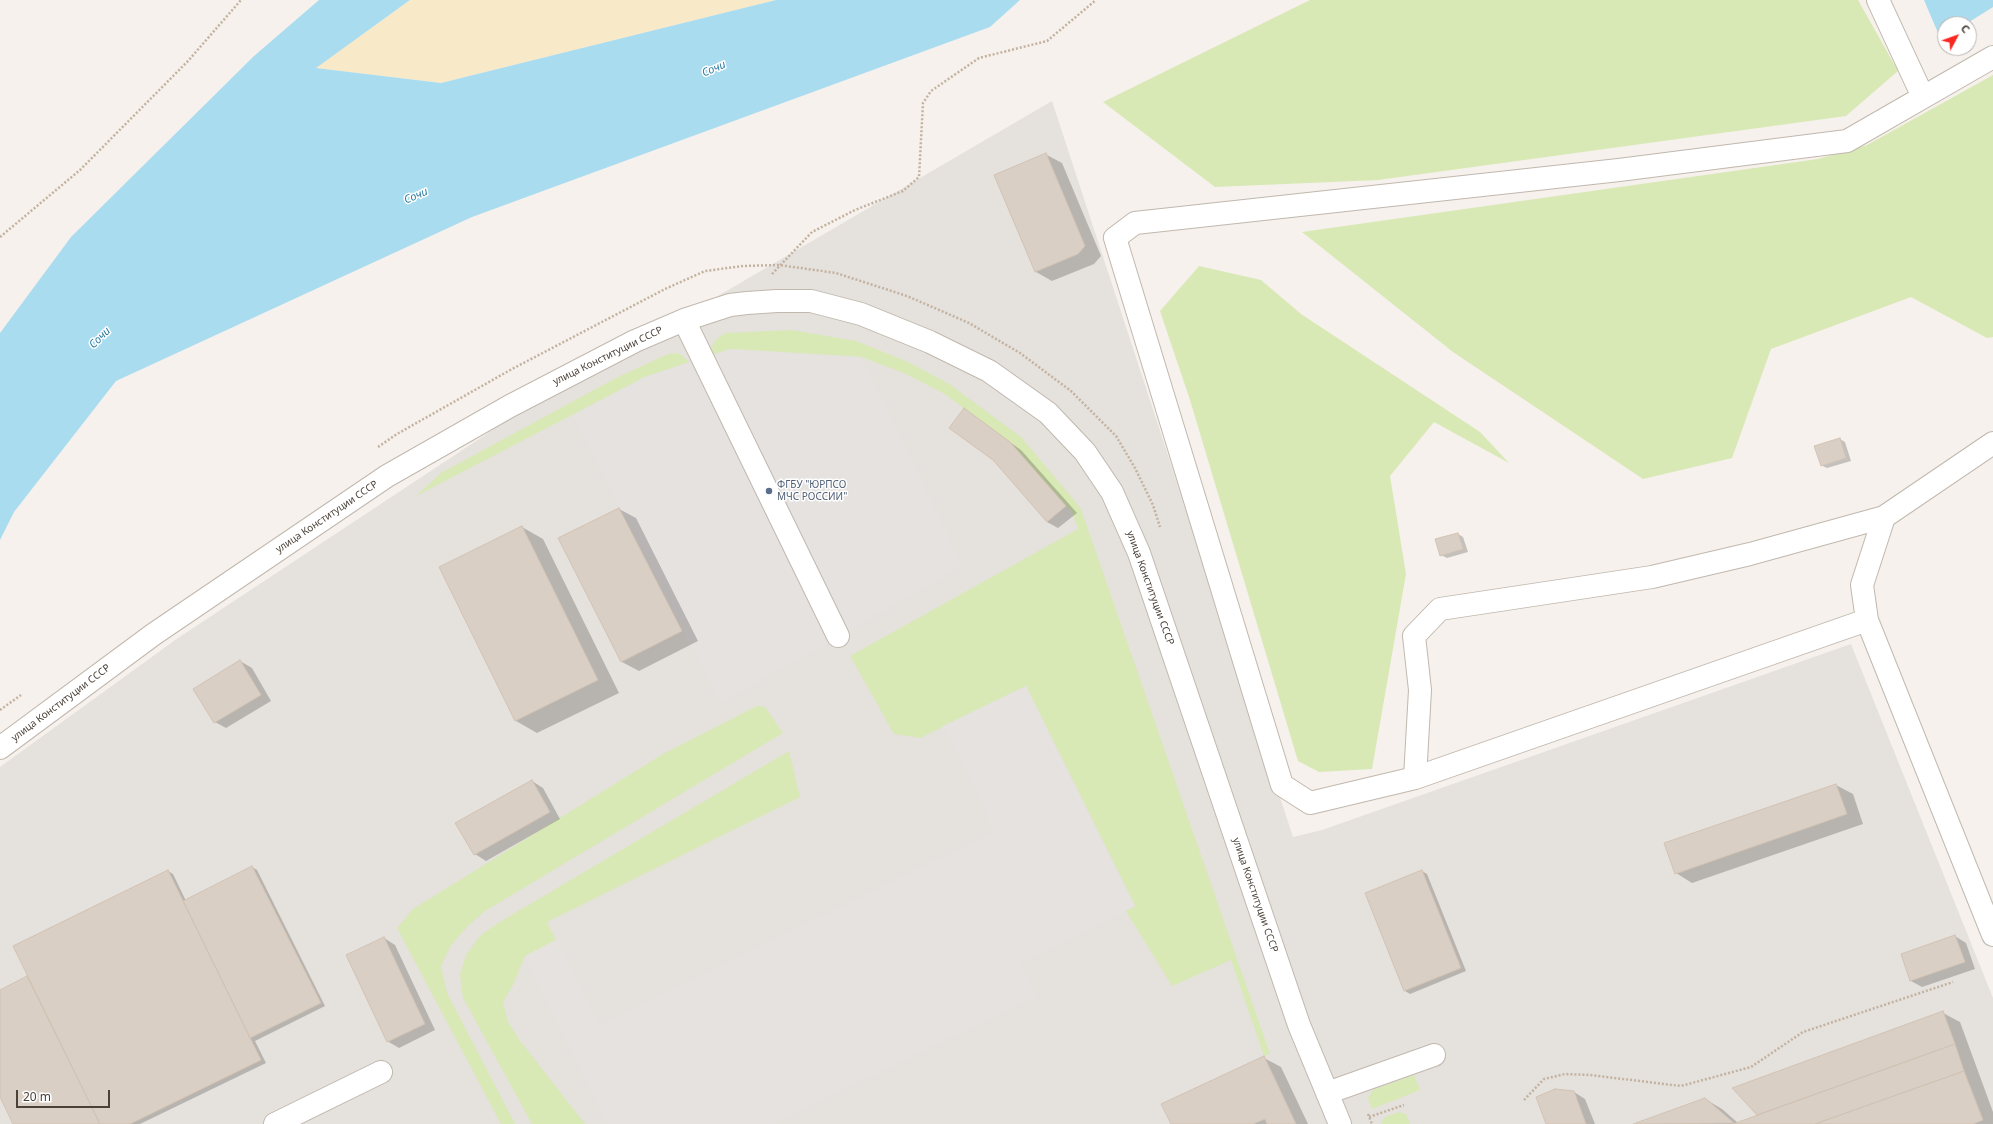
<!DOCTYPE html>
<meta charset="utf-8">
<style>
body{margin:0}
#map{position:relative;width:1993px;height:1124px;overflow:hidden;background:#f6f1ec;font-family:"Noto Sans",sans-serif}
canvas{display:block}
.north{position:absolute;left:1937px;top:16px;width:40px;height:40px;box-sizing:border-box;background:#fff;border:1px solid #b7b3b0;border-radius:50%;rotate:49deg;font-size:11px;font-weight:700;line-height:16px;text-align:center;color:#4a4139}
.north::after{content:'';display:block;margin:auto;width:14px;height:18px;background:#f82820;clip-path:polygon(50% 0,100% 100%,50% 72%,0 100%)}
.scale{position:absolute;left:16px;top:1090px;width:94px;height:18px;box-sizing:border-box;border:2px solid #4a4139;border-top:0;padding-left:5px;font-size:12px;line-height:14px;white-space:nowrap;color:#4a4139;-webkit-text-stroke:3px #fff;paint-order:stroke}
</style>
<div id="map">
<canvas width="1993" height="1124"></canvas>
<div class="north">С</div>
<div class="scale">20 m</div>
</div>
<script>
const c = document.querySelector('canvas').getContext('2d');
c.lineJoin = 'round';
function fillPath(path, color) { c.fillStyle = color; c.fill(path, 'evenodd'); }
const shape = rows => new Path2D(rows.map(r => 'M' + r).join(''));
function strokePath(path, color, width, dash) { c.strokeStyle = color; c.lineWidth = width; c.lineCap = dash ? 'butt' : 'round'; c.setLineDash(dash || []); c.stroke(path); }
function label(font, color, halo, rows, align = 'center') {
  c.font = font + ' "Noto Sans",sans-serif'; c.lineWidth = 3; c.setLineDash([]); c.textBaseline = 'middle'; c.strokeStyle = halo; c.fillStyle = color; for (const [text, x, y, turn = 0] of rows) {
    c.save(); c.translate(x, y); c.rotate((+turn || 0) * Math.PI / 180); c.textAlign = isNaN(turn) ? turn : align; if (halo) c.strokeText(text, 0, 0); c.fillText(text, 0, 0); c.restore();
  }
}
const industrial = shape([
 [1052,101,1293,837,1322,830,1851,644,1993,998,1993,1124,0,1124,0,767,178,638,526,408]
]);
const green = shape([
 [1310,0,1858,0,1898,71,1846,116,1378,180,1215,187,1103,102],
 [1993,75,1993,337,1987,338,1911,297,1771,349,1732,458,1643,479,1453,352,1302,232,1818,159,1867,145],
 [1199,266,1261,280,1301,314,1480,432,1509,463,1434,422,1390,476,1406,574,1372,769,1319,772,1298,761,1190,400,1160,311],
 [792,330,856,341,908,362,949,384,1021,437,1074,500,1081,509,1270,1054,1264,1056,1231,960,1172,986,1126,911,1135,906,1026,686,920,738,894,734,850,656,1078,529,1072,512,1010,442,943,393,904,373,861,357,730,349,712,355,711,347,716,340,725,333],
 [677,353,683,356,689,362,645,377,416,496,441,473,616,378,668,354],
 [757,706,765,707,783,733,485,911,468,926,451,945,441,966,447,993,515,1124,501,1124,397,928,413,909,663,754],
 [789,751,800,797,547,922,556,940,525,956,513,985,503,1002,508,1022,521,1042,585,1124,532,1124,463,998,460,974,466,955,480,936,498,923],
 [1414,1075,1420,1090,1372,1109,1368,1098,1373,1090],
 [1399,1112,1406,1114,1410,1124,1381,1124,1385,1117]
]);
const sand = shape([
 [410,0,776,0,441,83,315,68]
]);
const parking = shape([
 [730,349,861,357,963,566,720,703,573,415,645,377],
 [1026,686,1135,906,1021,963,1037,995,774,1124,608,1124,525,956,556,940,599,1026,995,831,943,726]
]);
const water = shape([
 [319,0,410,0,316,68,441,83,776,0,1020,0,990,27,472,217,116,381,14,512,0,540,0,333,71,237,254,56],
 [1924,0,1993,0,1993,7,1966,24,1945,24,1945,37,1941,40]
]);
const shadow = shape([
 [1045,154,1062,163,1101,256,1094,264,1052,281,1036,272,995,175],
 [964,409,1021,450,1077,513,1058,528,1047,522],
 [1840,439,1845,442,1851,461,1827,468,1821,465],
 [619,509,636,518,698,641,639,671,622,662,560,539],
 [522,527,543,539,619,693,537,733,516,721,440,567],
 [1458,534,1463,537,1468,552,1447,558,1441,555],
 [240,661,252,668,271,701,226,728,215,722],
 [532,781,543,788,560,819,486,861,475,854],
 [1836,785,1853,794,1863,824,1692,883,1676,873,1666,844],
 [252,867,257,870,325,1006,255,1041,266,1063,140,1124,14,1124,0,1095,0,991,29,977,168,871,173,874,186,901],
 [1422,871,1427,874,1466,971,1410,994,1405,991],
 [1955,936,1966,943,1975,969,1922,987,1911,981],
 [384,938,395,945,435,1030,399,1048,387,1041],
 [1943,1013,1960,1022,1993,1112,1993,1124,1636,1124,1705,1099,1722,1109,1738,1123,1759,1116,1734,1088],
 [1264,1058,1281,1067,1308,1124,1172,1124],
 [1574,1092,1585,1099,1595,1124,1547,1124]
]);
const building = shape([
 [1046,153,1085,246,1078,254,1035,272,994,175,1046,153],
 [964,408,1010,442,1066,506,1047,522,993,460,949,428,964,408],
 [1840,438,1846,458,1821,466,1814,446,1840,438],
 [619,508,682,631,621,662,558,538,619,508],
 [522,526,598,680,515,721,439,567,522,526],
 [1458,533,1463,549,1440,556,1435,539,1458,533],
 [240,660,261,695,214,723,193,689,240,660],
 [532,780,550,812,474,855,455,823,532,780],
 [1836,784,1847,814,1675,874,1664,843,1836,784],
 [252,866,321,1003,250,1038,183,901,252,866],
 [168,870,261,1060,130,1124,100,1124,13,946,168,870],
 [1422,870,1461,968,1404,991,1365,893,1422,870],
 [1955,935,1965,962,1910,981,1901,954,1955,935],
 [384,937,425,1024,387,1042,346,955,384,937],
 [27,976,100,1124,13,1124,0,1097,0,990,27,976],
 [1943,1011,1955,1044,1757,1115,1732,1088,1943,1011],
 [1955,1044,1964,1071,1815,1124,1733,1124,1955,1044],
 [1264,1056,1296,1124,1267,1124,1265,1119,1253,1124,1171,1124,1161,1104,1264,1056],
 [1964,1071,1983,1120,1973,1124,1815,1124,1964,1071],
 [1555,1089,1574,1091,1586,1124,1546,1124,1536,1097,1555,1089],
 [1705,1098,1734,1123,1633,1124,1705,1098]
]);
const path = shape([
 [0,237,80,170,188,61,241,0],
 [772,274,812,232,855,210,903,191,919,177,923,103,931,91,979,58,1047,41,1096,0],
 [378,447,397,434,512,369,665,289,705,271,743,266,779,265,836,273,907,296,969,323,1020,353,1071,391,1116,436,1135,468,1153,505,1160,527],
 [0,710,21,695],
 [1524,1100,1544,1079,1565,1074,1590,1075,1681,1086,1751,1067,1803,1032,1953,982],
 [1368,1114,1372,1124],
 [1369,1117,1404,1105]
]);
const minor = shape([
 [1878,0,1923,97],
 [1993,57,1847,141,1619,170,1135,223,1115,238,1282,785,1310,803,1415,778,1867,620,1862,585,1884,517,1993,443],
 [684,320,838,636],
 [1867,620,1993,935],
 [0,748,154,634,387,476,510,406,635,341,684,320,730,305,747,303,777,301,811,301,861,314,930,342,989,371,1048,413,1085,452,1112,492,1139,553,1299,1025,1340,1124],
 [1415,778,1420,690,1414,636,1440,609,1652,577,1750,554,1884,517],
 [1327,1093,1434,1055],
 [275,1124,381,1072]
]);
const markers = [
 [769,491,4,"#5c6f8a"]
];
const streetNames = [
 ["улица Конституции СССР",608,356,-26],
 ["улица Конституции СССР",327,517,-34],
 ["улица Конституции СССР",1150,588,70],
 ["улица Конституции СССР",61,703,-37],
 ["улица Конституции СССР",1255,895,71]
];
const serviceNames = [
 ["ФГБУ \"ЮРПСО",777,485],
 ["МЧС РОССИИ\"",777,497]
];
const waterNames = [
 ["Сочи",714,69,-24],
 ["Сочи",416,196,-23],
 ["Сочи",100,338,-45]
];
fillPath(industrial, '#e5e1dd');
fillPath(green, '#d8e9b5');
fillPath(sand, '#f8e9c9');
fillPath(parking, '#e5e2e0');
fillPath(water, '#aadcf0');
fillPath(shadow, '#0003');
fillPath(building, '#dacfc4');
strokePath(building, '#d2c3b4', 1);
strokePath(minor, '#c1b8ae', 24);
strokePath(path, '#c3b29f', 2.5, [2, 2]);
strokePath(minor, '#fff', 22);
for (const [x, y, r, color] of markers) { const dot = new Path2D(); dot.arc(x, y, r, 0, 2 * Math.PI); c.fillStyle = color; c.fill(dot); strokePath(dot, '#fff', 1.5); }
label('10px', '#4a4139', '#fff', streetNames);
label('10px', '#4e5e75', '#fff', serviceNames, 'left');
label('italic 11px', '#2c7b9e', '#fff', waterNames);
</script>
